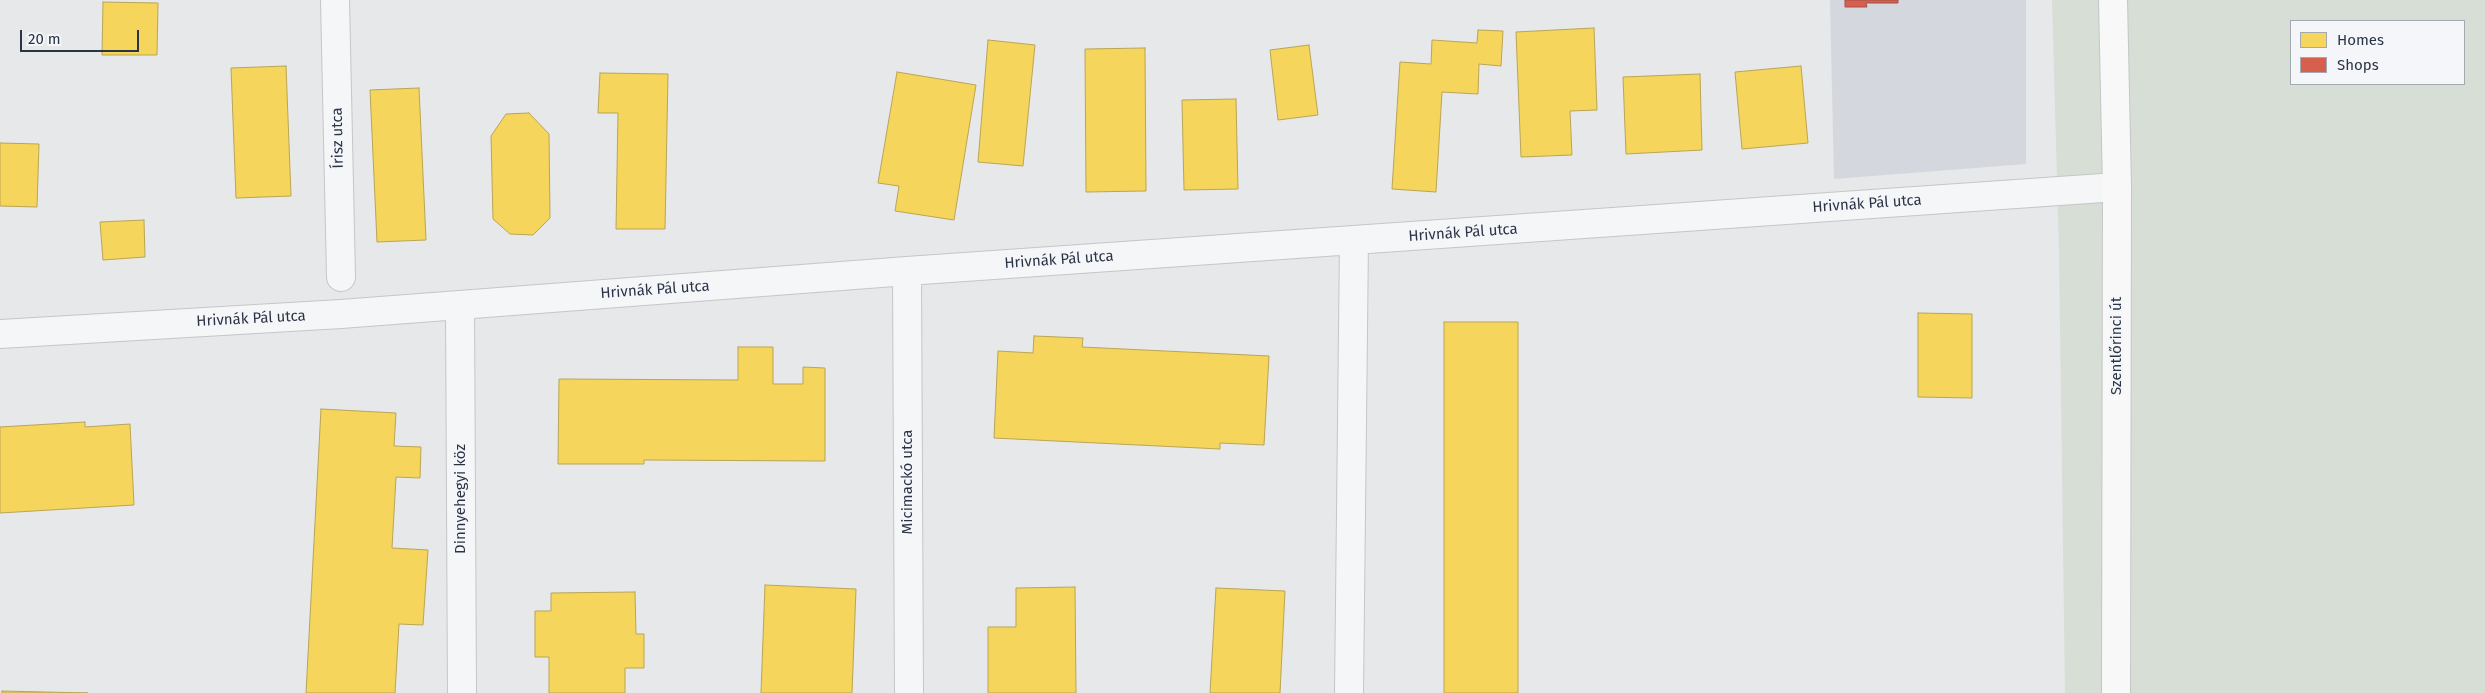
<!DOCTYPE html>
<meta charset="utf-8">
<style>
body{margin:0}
#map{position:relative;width:2485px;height:693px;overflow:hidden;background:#e6e8ea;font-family:"Fira Sans",sans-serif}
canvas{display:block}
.legend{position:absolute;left:2290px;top:20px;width:175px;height:65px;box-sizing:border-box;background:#f4f6f9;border:1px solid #a4a8b1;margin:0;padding:6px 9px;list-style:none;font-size:15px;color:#2b3445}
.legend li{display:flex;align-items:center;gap:10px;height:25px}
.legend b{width:25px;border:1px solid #a4a8b1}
.scale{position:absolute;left:20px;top:30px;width:119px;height:22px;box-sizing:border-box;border:2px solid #2b3445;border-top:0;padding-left:6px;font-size:15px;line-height:18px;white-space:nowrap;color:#2b3445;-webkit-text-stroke:4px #f4f6f9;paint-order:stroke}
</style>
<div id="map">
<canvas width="2485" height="693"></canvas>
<ul class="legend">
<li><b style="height:14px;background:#f6d55c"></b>Homes</li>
<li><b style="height:14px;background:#d6604d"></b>Shops</li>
</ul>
<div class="scale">20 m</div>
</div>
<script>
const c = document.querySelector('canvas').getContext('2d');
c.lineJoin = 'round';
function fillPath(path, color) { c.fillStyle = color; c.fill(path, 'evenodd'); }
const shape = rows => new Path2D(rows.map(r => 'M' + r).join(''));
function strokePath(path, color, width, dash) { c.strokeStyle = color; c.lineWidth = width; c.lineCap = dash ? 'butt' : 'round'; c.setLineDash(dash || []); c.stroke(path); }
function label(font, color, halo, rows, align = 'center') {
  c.font = font + ' "Fira Sans",sans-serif'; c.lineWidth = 5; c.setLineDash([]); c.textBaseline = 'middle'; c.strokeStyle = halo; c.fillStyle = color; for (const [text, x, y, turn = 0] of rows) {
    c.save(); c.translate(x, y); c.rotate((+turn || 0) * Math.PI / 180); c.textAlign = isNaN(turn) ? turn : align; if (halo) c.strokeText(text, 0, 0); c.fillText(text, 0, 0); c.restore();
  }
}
const built = shape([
 [1830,0,2026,0,2026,164,1834,179]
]);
const green = shape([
 [2052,0,2485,0,2485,693,2065,693,2059,251],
 [2291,21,2464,21,2464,84,2291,84]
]);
const homes = shape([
 [103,2,158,3,157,55,102,55,103,2],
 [1594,28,1597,110,1570,111,1572,155,1521,157,1516,32,1594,28],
 [1478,30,1503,31,1501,66,1479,64,1478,94,1442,92,1436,192,1392,189,1400,62,1431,64,1432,40,1477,43,1478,30],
 [988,40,1035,45,1023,166,978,162,988,40],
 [1309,45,1318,115,1278,120,1270,50,1309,45],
 [1145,48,1146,191,1086,192,1085,49,1145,48],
 [286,66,291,196,236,198,231,68,286,66],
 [1801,66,1808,143,1742,149,1735,72,1801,66],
 [897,72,976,85,954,220,895,211,899,186,878,183,897,72],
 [600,73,668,74,665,229,616,229,618,113,598,113,600,73],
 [1700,74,1702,150,1626,154,1623,77,1700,74],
 [419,88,426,240,377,242,370,90,419,88],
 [1236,99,1238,189,1184,190,1182,100,1236,99],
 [529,113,549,134,550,218,533,235,510,234,493,219,491,136,506,114,529,113],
 [0,143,39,144,37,207,0,206,0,143],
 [144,220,145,257,103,260,100,222,144,220],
 [1918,313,1972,314,1972,398,1918,397,1918,313],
 [1444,322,1518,322,1518,693,1444,693,1444,322],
 [1034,336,1083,338,1082,347,1269,356,1264,445,1220,443,1220,449,994,438,998,351,1033,353,1034,336],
 [738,347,773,347,773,384,803,384,803,367,825,368,825,461,644,460,644,464,558,464,559,379,738,380,738,347],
 [321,409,396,413,394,446,421,447,420,478,396,477,392,548,428,550,423,625,399,624,395,693,306,693,321,409],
 [85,422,85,427,130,424,134,505,0,513,0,427,85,422],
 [765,585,856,589,852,693,761,693,765,585],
 [1075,587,1076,693,988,693,988,627,1016,627,1016,588,1075,587],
 [1216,588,1285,591,1280,693,1210,693,1216,588],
 [635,592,636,634,644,634,644,668,625,668,625,693,549,693,549,657,535,657,535,611,551,611,551,593,635,592],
 [2,691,88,693,2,693,2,691]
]);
const shops = shape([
 [1845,0,1898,0,1898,3,1866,3,1867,7,1845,7,1845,0]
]);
const minor = shape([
 [335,0,341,277],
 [907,271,909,693],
 [460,305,462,693],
 [0,334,341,314,907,271,2117,187],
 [1349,693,1354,240]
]);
const secondary = shape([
 [2113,0,2117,187,2116,693]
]);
const streetNames = [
 ["Írisz utca",338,138,-91],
 ["Hrivnák Pál utca",1867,204,-4],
 ["Hrivnák Pál utca",1463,233,-4],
 ["Hrivnák Pál utca",1059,260,-4],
 ["Hrivnák Pál utca",655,290,-4],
 ["Hrivnák Pál utca",251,319,-3],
 ["Szentlőrinci út",2117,346,-90],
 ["Micimackó utca",908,482,-90],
 ["Dinnyehegyi köz",461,499,-90]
];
fillPath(built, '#d4d7dd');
fillPath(green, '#d6ded6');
fillPath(homes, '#f6d55c');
strokePath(homes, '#b9a555', 1);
fillPath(shops, '#d6604d');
strokePath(shops, '#a3534b', 1);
strokePath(minor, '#c4c6c8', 30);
strokePath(secondary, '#c4c6c8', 30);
strokePath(minor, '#f5f6f7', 28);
strokePath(secondary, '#f8f8f8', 28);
label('15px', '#2b3445', '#f4f6f9', streetNames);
</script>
